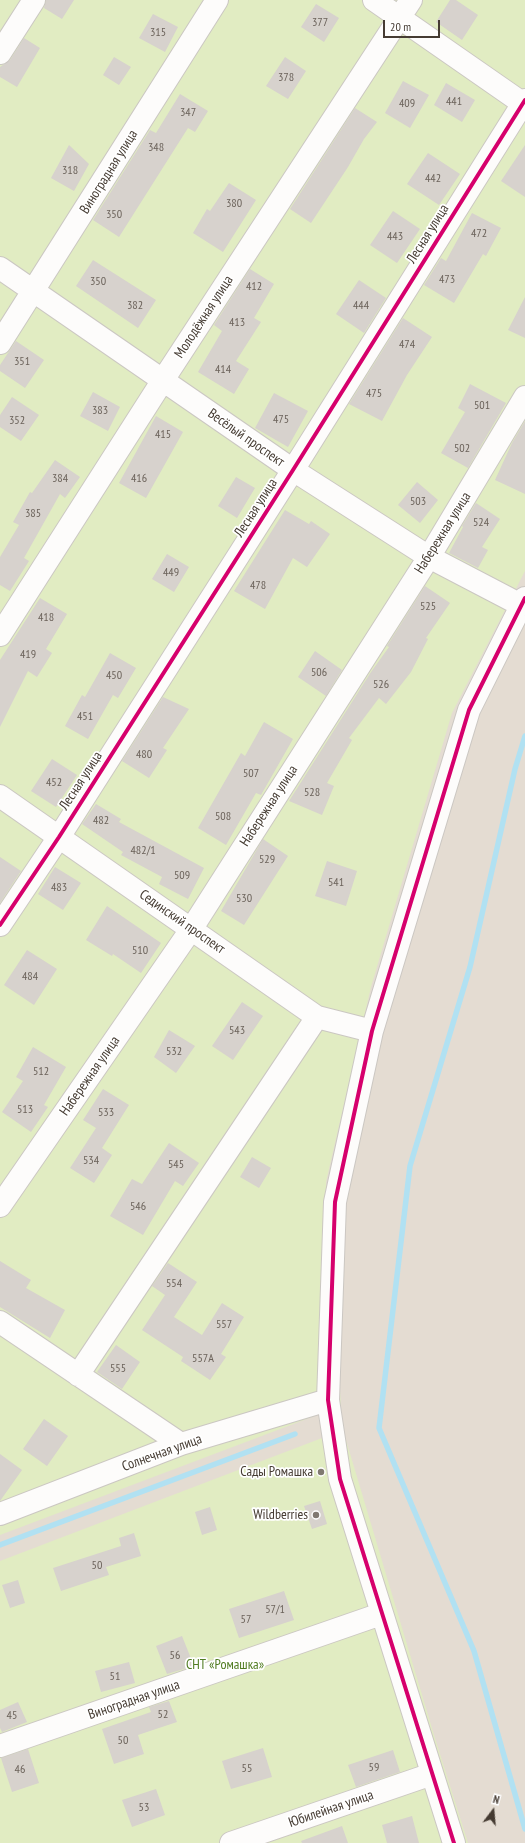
<!DOCTYPE html>
<meta charset="utf-8">
<style>
body{margin:0}
#map{position:relative;width:525px;height:1843px;overflow:hidden;background:#efebe6;font-family:"PT Sans Narrow",sans-serif}
canvas{display:block}
.north{position:absolute;left:473px;top:1791px;width:40px;height:40px;-webkit-text-stroke:3px #fff;paint-order:stroke;rotate:16deg;font-size:11px;font-weight:700;line-height:16px;text-align:center;color:#453b32}
.north::after{content:'';display:block;margin:auto;width:14px;height:18px;background:#453b32;clip-path:polygon(50% 0,100% 100%,50% 72%,0 100%)}
.scale{position:absolute;left:383px;top:20px;width:57px;height:18px;box-sizing:border-box;border:2px solid #453b32;border-top:0;padding-left:5px;font-size:12px;line-height:14px;white-space:nowrap;color:#453b32;-webkit-text-stroke:3px #fff;paint-order:stroke}
</style>
<div id="map">
<canvas width="525" height="1843"></canvas>
<div class="north">N</div>
<div class="scale">20 m</div>
</div>
<script>
const c = document.querySelector('canvas').getContext('2d');
c.lineJoin = 'round';
function fillPath(path, color) { c.fillStyle = color; c.fill(path, 'evenodd'); }
const shape = rows => new Path2D(rows.map(r => 'M' + r).join(''));
function strokePath(path, color, width, dash) { c.strokeStyle = color; c.lineWidth = width; c.lineCap = dash ? 'butt' : 'round'; c.setLineDash(dash || []); c.stroke(path); }
function label(font, color, halo, rows, align = 'center') {
  c.font = font + ' "PT Sans Narrow",sans-serif'; c.lineWidth = 3.5; c.setLineDash([]); c.textBaseline = 'middle'; c.strokeStyle = halo; c.fillStyle = color; for (const [text, x, y, turn = 0] of rows) {
    c.save(); c.translate(x, y); c.rotate((+turn || 0) * Math.PI / 180); c.textAlign = isNaN(turn) ? turn : align; if (halo) c.strokeText(text, 0, 0); c.fillText(text, 0, 0); c.restore();
  }
}
const residential = shape([
 [0,0,525,0,525,1843,0,1843]
]);
const green = shape([
 [0,0,525,0,525,571,452,713,371,987,326,1182,341,1406,0,1535],
 [343,1430,434,1735,468,1843,0,1843,0,1561]
]);
const stream = shape([
 [525,736,515,769,470,967,410,1166,379,1428,474,1651,525,1829],
 [0,1545,295,1434]
]);
const building = shape([
 [46,0,74,0,62,19,44,8],
 [450,0,456,0,478,15,462,40,436,22],
 [316,4,339,18,324,42,301,27],
 [153,14,178,27,165,52,139,38],
 [24,38,40,48,17,87,0,77,0,67,10,60],
 [114,57,131,67,119,85,103,75],
 [285,57,306,71,288,99,266,86],
 [403,81,429,95,410,128,385,113],
 [446,83,475,100,462,122,434,105],
 [180,94,208,111,195,132,188,128,119,237,93,220,150,130,156,133],
 [355,108,377,122,364,139,348,167,311,223,290,209],
 [69,145,89,164,74,191,51,178],
 [525,145,525,197,501,181],
 [428,153,460,174,439,205,407,184],
 [229,183,256,200,223,252,193,233,207,209,210,211],
 [393,211,420,229,397,263,370,245],
 [472,213,501,228,486,256,483,254,454,303,424,285,441,258,446,261],
 [93,260,156,300,138,328,76,286],
 [250,269,274,284,254,318,261,322,236,361,249,369,234,394,198,372,222,331,214,325],
 [359,280,386,298,364,333,336,314],
 [525,297,525,338,508,330],
 [403,318,432,337,407,375,382,421,349,404],
 [16,341,44,360,25,388,0,371,0,365],
 [470,384,506,403,468,468,441,453,465,412,458,408],
 [93,392,120,407,108,431,80,416],
 [274,393,308,411,288,447,255,428],
 [12,397,39,415,21,441,0,427,0,415],
 [156,416,183,432,146,498,119,483],
 [525,421,525,494,495,480,512,443],
 [55,460,80,477,65,498,60,494,24,558,29,561,10,591,0,585,0,557,19,525,13,522,30,492,32,493],
 [236,477,255,488,237,518,218,506],
 [417,482,438,500,420,523,398,505],
 [476,503,500,519,482,547,488,550,478,568,449,553,463,527,462,526],
 [285,510,309,524,311,521,330,534,307,567,293,558,265,609,234,591],
 [167,554,189,567,174,592,152,579],
 [425,586,450,603,426,638,428,639,411,672,386,704,379,698,349,738,352,740,327,783,334,786,322,815,289,801,371,672,389,647,387,646],
 [40,598,67,614,46,649,52,653,37,677,28,671,0,727,0,660],
 [315,651,342,670,326,696,298,677],
 [110,653,136,668,118,698,113,695,88,739,65,726,82,695,85,697],
 [163,697,189,709,163,748,167,750,149,778,122,761],
 [264,722,293,739,261,795,256,793,226,845,198,828,241,753,245,756],
 [52,759,77,775,56,807,31,791],
 [96,804,121,819,119,822,204,868,188,899,159,884,162,877,121,855,123,852,82,824],
 [263,839,288,856,244,925,221,911],
 [0,857,21,871,0,903],
 [327,861,357,871,346,906,315,896],
 [55,867,81,883,63,910,38,894],
 [107,906,161,943,141,973,113,954,112,956,86,940],
 [27,950,57,969,34,1005,4,985],
 [242,1002,263,1016,233,1060,212,1046],
 [169,1030,195,1046,176,1073,154,1057],
 [33,1047,66,1067,44,1105,48,1107,31,1132,2,1112,23,1081,16,1077],
 [103,1089,129,1105,102,1148,112,1155,94,1183,70,1168,96,1128,83,1120],
 [169,1143,199,1163,183,1186,175,1181,143,1235,110,1216,132,1179,142,1184],
 [252,1157,271,1168,259,1188,240,1177],
 [0,1261,31,1280,26,1288,65,1310,50,1338,0,1307],
 [168,1263,197,1282,174,1317,202,1335,222,1303,244,1317,221,1354,226,1357,210,1380,181,1361,183,1357,142,1330,165,1295,152,1286],
 [116,1345,140,1362,122,1389,97,1372],
 [44,1419,68,1436,47,1466,23,1449],
 [0,1454,22,1470,0,1501],
 [320,1501,327,1524,312,1529,304,1506],
 [210,1507,217,1530,202,1535,195,1512],
 [134,1533,141,1556,106,1567,109,1575,61,1591,53,1568,121,1546,119,1538],
 [18,1580,25,1603,10,1608,2,1585],
 [284,1591,294,1620,239,1638,229,1609],
 [182,1636,194,1666,167,1674,156,1646],
 [129,1662,135,1683,101,1692,95,1671],
 [169,1701,177,1722,138,1735,144,1754,114,1764,102,1729,151,1712,149,1707],
 [18,1702,27,1722,2,1732,0,1728,0,1710],
 [263,1748,272,1777,231,1789,222,1761],
 [28,1749,39,1783,12,1792,1,1758],
 [393,1750,400,1772,356,1787,348,1765],
 [156,1789,165,1815,132,1827,122,1800],
 [412,1816,419,1843,387,1843,382,1825],
 [342,1826,348,1843,302,1843,301,1841]
]);
const minor = shape([
 [374,0,525,105],
 [0,53,34,0],
 [0,268,293,470,429,557,521,605],
 [0,343,217,0],
 [0,635,163,380,411,0],
 [0,796,317,1017,372,1031],
 [0,925,59,837,293,470,525,100],
 [0,1206,192,928,429,557,525,397],
 [0,1322,181,1444],
 [78,1375,317,1017],
 [0,1514,181,1444,328,1400],
 [0,1746,381,1614],
 [231,1843,432,1774],
 [454,1843,340,1479,328,1400,335,1202,372,1031,469,710,525,598]
]);
const cycleway = shape([
 [0,925,59,837,293,470,525,100],
 [454,1843,340,1479,328,1400,335,1202,372,1031,469,710,525,598]
]);
const markers = [
 [321,1472,4,"#807971"],
 [316,1515,4,"#807971"]
];
const numberNames = [
 ["377",320,23],
 ["315",158,33],
 ["378",286,78],
 ["441",454,102],
 ["409",407,104],
 ["347",188,113],
 ["348",156,148],
 ["318",70,171],
 ["442",433,179],
 ["380",234,204],
 ["350",114,215],
 ["472",479,234],
 ["443",395,237],
 ["473",447,280],
 ["350",98,282],
 ["412",254,287],
 ["382",135,306],
 ["444",361,306],
 ["413",237,323],
 ["474",407,345],
 ["351",22,362],
 ["414",223,370],
 ["475",374,394],
 ["501",482,406],
 ["383",100,411],
 ["475",281,420],
 ["352",17,421],
 ["415",163,435],
 ["502",462,449],
 ["384",60,479],
 ["416",139,479],
 ["503",418,502],
 ["385",33,514],
 ["524",481,523],
 ["449",171,573],
 ["478",258,586],
 ["525",428,607],
 ["418",46,618],
 ["419",28,655],
 ["506",319,673],
 ["450",114,676],
 ["526",381,685],
 ["451",85,717],
 ["480",144,755],
 ["507",251,774],
 ["452",54,783],
 ["528",312,793],
 ["508",223,817],
 ["482",101,821],
 ["482/1",143,851],
 ["529",267,860],
 ["509",182,876],
 ["541",336,883],
 ["483",59,888],
 ["530",244,899],
 ["510",140,951],
 ["484",30,977],
 ["543",237,1031],
 ["532",174,1052],
 ["512",41,1072],
 ["513",25,1110],
 ["533",106,1113],
 ["534",91,1161],
 ["545",176,1165],
 ["546",138,1207],
 ["554",174,1284],
 ["557",224,1325],
 ["557А",203,1359],
 ["555",118,1369],
 ["50",97,1566],
 ["57/1",275,1610],
 ["57",246,1620],
 ["56",175,1656],
 ["51",115,1677],
 ["52",163,1715],
 ["45",12,1716],
 ["50",123,1741],
 ["59",374,1768],
 ["55",247,1769],
 ["46",20,1770],
 ["53",144,1808]
];
const streetNames = [
 ["Виноградная улица",109,172,-58],
 ["Лесная улица",428,234,-58],
 ["Молодёжная улица",204,317,-57],
 ["Весёлый проспект",246,438,35],
 ["Лесная улица",256,508,-57],
 ["Набережная улица",443,533,-58],
 ["Лесная улица",81,781,-57],
 ["Набережная улица",269,806,-57],
 ["Сединский проспект",182,922,35],
 ["Набережная улица",90,1076,-55],
 ["Солнечная улица",162,1453,-20],
 ["Виноградная улица",134,1700,-19],
 ["Юбилейная улица",331,1809,-19]
];
const poiNames = [
 ["Сады Ромашка",313,1472],
 ["Wildberries",308,1515]
];
const parkNames = [
 ["СНТ «Ромашка»",225,1665]
];
fillPath(residential, '#e4dcd2');
fillPath(green, '#e1ecc2');
strokePath(stream, '#b1e1f2', 5.5);
fillPath(building, '#d7d2cd');
strokePath(minor, '#cbc7c2', 24);
strokePath(minor, '#fdfcfb', 22);
strokePath(cycleway, '#d6006c', 4);
for (const [x, y, r, color] of markers) { const dot = new Path2D(); dot.arc(x, y, r, 0, 2 * Math.PI); c.fillStyle = color; c.fill(dot); strokePath(dot, '#fff', 1.5); }
label('12px', '#6b625a', null, numberNames);
label('14px', '#453b32', '#fff', streetNames);
label('14px', '#453b32', '#fff', poiNames, 'right');
label('14px', '#4f7b20', '#fff', parkNames);
</script>
